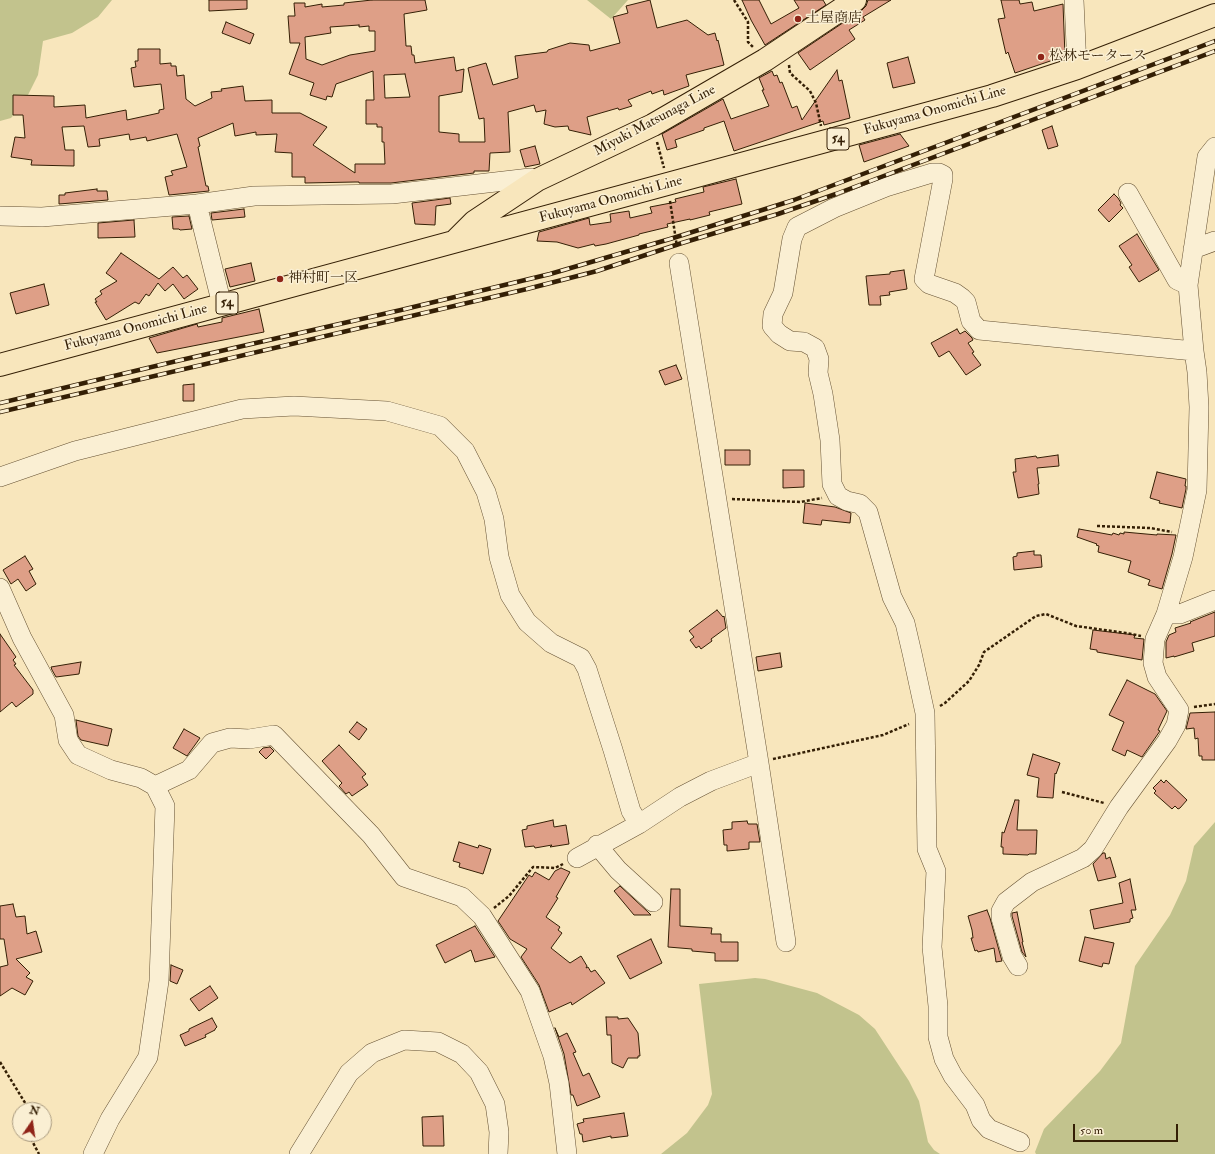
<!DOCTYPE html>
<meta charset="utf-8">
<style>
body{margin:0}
#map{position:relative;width:1215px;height:1154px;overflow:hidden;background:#f8e6bc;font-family:"IM FELL Double Pica",serif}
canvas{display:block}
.north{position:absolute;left:12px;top:1102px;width:40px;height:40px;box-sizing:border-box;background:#faefd3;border:1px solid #ab9c81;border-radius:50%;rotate:13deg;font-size:11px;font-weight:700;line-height:16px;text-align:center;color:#341f05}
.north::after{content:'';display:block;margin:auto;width:14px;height:18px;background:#8f2418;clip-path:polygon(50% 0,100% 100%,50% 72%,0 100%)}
.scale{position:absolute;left:1073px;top:1124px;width:105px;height:18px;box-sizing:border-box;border:2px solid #341f05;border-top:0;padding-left:5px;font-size:12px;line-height:14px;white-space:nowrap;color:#341f05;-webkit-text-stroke:3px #faefd3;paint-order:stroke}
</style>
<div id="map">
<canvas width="1215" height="1154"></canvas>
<div class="north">N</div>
<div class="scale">50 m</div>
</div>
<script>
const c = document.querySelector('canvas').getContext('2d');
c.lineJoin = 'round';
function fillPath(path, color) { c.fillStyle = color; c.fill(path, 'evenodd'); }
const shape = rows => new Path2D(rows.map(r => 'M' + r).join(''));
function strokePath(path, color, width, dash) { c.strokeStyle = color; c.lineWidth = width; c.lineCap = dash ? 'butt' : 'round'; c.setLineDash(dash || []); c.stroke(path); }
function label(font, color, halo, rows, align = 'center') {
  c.font = font + ' "IM FELL Double Pica","Noto Serif JP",serif'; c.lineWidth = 3; c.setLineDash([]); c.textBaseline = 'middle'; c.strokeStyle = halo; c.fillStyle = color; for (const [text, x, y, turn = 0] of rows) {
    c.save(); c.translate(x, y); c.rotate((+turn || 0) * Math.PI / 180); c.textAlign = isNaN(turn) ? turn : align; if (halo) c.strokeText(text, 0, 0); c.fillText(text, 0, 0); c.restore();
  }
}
const green = shape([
 [0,0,112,0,98,17,72,33,43,41,38,75,24,103,11,118,0,121],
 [587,0,628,0,611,19],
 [1215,822,1215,1154,1036,1154,1035,1152,1044,1129,1100,1071,1121,1043,1135,966,1170,915,1186,881,1194,846],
 [755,978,765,979,817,993,859,1015,875,1029,909,1081,919,1101,928,1142,934,1150,940,1154,661,1154,687,1133,708,1105,712,1094,699,984]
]);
const building = shape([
 [209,0,247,0,247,9,209,11,209,0],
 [372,0,425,0,427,10,404,14,406,46,411,46,412,55,414,55,415,63,454,57,456,71,464,69,462,92,439,96,439,132,459,134,459,142,485,142,484,118,479,119,468,68,486,63,493,85,518,78,515,56,547,52,548,50,570,43,589,45,590,51,620,43,613,17,628,13,626,6,650,0,657,28,687,20,708,35,715,33,717,41,718,40,724,65,686,75,689,86,664,95,663,90,652,94,651,91,628,100,632,106,619,110,618,108,587,117,591,135,569,130,568,126,555,127,544,124,546,110,536,112,534,105,508,112,510,152,490,153,489,171,474,171,474,173,391,183,359,183,359,182,355,182,305,183,305,177,292,177,292,153,275,152,277,134,256,135,256,132,235,136,233,123,198,138,200,146,198,147,206,186,208,186,209,191,169,195,165,177,173,175,171,171,187,167,177,134,147,141,146,137,130,140,129,134,99,139,100,146,88,147,84,126,62,127,65,150,74,150,74,166,31,165,32,160,11,157,15,137,25,138,23,115,13,115,13,95,54,96,54,107,85,105,86,118,126,110,127,120,159,113,159,110,164,109,161,84,134,87,131,68,136,67,135,61,138,61,138,49,160,49,160,64,171,63,171,66,176,66,177,76,184,75,186,99,195,106,212,98,211,92,222,91,221,89,243,86,245,101,272,100,272,113,300,113,327,127,313,145,355,173,355,164,385,164,384,142,382,142,382,127,377,127,377,124,366,124,366,100,374,100,373,71,336,84,332,97,327,96,326,100,310,95,314,83,289,74,300,43,290,43,288,16,295,16,294,3,305,3,305,7,322,4,322,7,344,5,344,3,372,0],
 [359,25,359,27,369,26,369,31,375,31,375,51,350,55,322,65,306,59,305,37,331,33,330,27,359,25],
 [405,74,410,97,385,98,384,75,405,74],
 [742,0,759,0,771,24,799,8,794,0,823,0,826,5,765,45,751,20,742,0],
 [868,0,891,0,863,17,865,20,849,30,855,39,810,70,798,53,862,10,866,6,868,0],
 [1001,0,1019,0,1020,4,1032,2,1034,11,1063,4,1065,56,1015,73,1008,52,1006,54,998,19,1005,18,1001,0],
 [226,22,254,34,250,44,222,33,226,22],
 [908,57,915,83,893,88,887,63,908,57],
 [837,70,839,81,842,80,850,118,824,125,823,121,734,151,724,121,704,128,704,130,675,140,677,147,667,150,662,134,723,99,731,119,769,106,762,90,764,90,759,78,772,71,774,76,777,75,780,83,782,82,792,108,797,106,802,120,837,70],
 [1052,126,1058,146,1048,149,1042,130,1052,126],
 [900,134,909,146,864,162,859,145,900,134],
 [535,146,540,164,525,167,520,150,535,146],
 [736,179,742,204,709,212,710,215,690,220,690,219,667,224,668,227,639,234,639,235,606,244,595,246,594,244,578,248,557,242,537,241,539,232,589,218,590,225,611,222,610,214,629,211,630,218,652,213,650,207,676,202,675,199,704,192,703,187,736,179],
 [97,189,97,191,107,191,108,200,59,204,59,195,65,195,65,193,97,189],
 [1114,194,1118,198,1121,203,1120,205,1123,208,1109,222,1098,210,1114,194],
 [450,198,451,204,436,206,435,225,415,224,412,203,450,198],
 [244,209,245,217,212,220,211,213,244,209],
 [189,216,192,229,180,230,179,229,173,229,172,217,189,216],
 [134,220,135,237,98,238,98,223,134,220],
 [1137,234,1159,270,1139,282,1129,267,1132,265,1119,246,1137,234],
 [121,253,159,279,173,267,183,278,187,275,198,289,184,299,173,284,165,291,158,283,149,296,146,294,139,304,135,302,106,320,95,302,97,302,95,299,102,294,100,291,117,281,106,273,121,253],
 [251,263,255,281,230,287,225,269,251,263],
 [904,270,907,289,889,292,890,295,880,296,881,305,869,305,866,276,890,274,890,272,904,270],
 [44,284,49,305,16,314,10,293,44,284],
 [259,309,264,332,157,353,149,338,197,324,198,327,222,322,222,318,259,309],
 [957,329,960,334,965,331,972,338,973,340,968,343,974,352,972,353,981,365,966,375,949,351,939,357,931,343,957,329],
 [676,365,682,379,665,385,659,371,676,365],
 [194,384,194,401,183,401,183,385,194,384],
 [725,450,750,450,750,465,725,465,725,450],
 [1058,455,1059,466,1037,468,1039,484,1038,484,1039,494,1018,498,1013,472,1016,472,1015,459,1036,456,1037,458,1058,455],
 [783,470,804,470,804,487,783,488,783,470],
 [1157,472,1186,479,1185,486,1186,486,1186,489,1182,508,1159,503,1160,501,1150,498,1157,472],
 [805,503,835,507,851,513,850,523,822,520,821,525,803,523,805,503],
 [1079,529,1112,535,1113,533,1119,535,1120,533,1124,534,1124,532,1157,535,1157,534,1176,535,1172,554,1162,589,1148,585,1150,580,1128,572,1131,561,1098,552,1099,546,1096,545,1097,544,1077,537,1079,529],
 [1034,551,1034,555,1041,555,1042,567,1014,570,1013,557,1017,556,1017,553,1034,551],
 [25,556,33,569,29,571,36,584,26,591,18,579,11,584,3,570,25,556],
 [717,610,723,617,724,616,726,628,711,639,712,641,701,649,699,646,696,648,690,640,694,637,689,631,717,610],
 [1215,612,1215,636,1192,643,1194,651,1174,657,1174,656,1166,658,1166,642,1169,635,1176,632,1175,628,1191,623,1190,622,1215,612],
 [1093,630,1135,635,1134,638,1144,639,1142,660,1097,652,1097,650,1090,649,1093,630],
 [0,634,16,657,13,660,16,664,14,665,33,690,33,694,16,707,12,702,0,712,0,634],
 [780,653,782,667,758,671,756,657,780,653],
 [81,662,79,674,56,677,52,670,51,667,81,662],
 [1127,680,1155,694,1167,711,1158,730,1160,731,1142,757,1127,750,1125,756,1112,750,1124,722,1109,715,1127,680],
 [1215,712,1215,760,1202,760,1202,756,1199,756,1198,738,1195,739,1194,728,1186,729,1190,713,1215,712],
 [76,720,112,729,108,746,81,740,78,736,76,720],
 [357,722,367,729,359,740,349,732,357,722],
 [184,729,200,738,187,756,173,748,184,729],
 [339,745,366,774,362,777,368,785,352,796,349,792,346,794,339,786,342,783,322,761,339,745],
 [270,747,274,751,266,759,259,752,263,748,270,747],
 [1033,754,1060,763,1056,774,1055,773,1053,798,1037,797,1039,778,1027,775,1033,754],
 [1161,780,1164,783,1166,780,1187,800,1180,808,1178,809,1175,806,1172,809,1154,793,1156,791,1153,788,1161,780],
 [1015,800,1019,800,1017,830,1037,830,1036,854,1029,854,1028,855,1003,854,1003,847,1001,847,1002,834,1002,832,1004,833,1015,800],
 [553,820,554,827,566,825,569,844,550,847,552,845,535,848,534,846,525,847,522,830,527,829,527,826,553,820],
 [747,821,748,824,757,824,760,842,749,842,749,849,727,851,727,845,724,845,723,830,732,829,732,822,747,821],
 [459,842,478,848,479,845,491,849,483,874,459,867,460,863,453,861,459,842],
 [1103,853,1105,853,1106,859,1110,857,1116,877,1098,881,1093,864,1103,853],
 [561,868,570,872,556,897,558,898,546,917,560,927,558,930,562,933,551,948,570,963,581,956,587,966,586,968,588,967,591,972,595,970,605,983,572,1005,571,1002,549,1012,539,985,521,957,527,949,510,939,498,921,529,875,532,877,535,872,549,880,555,871,561,868],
 [1130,879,1136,910,1131,910,1133,918,1130,919,1130,922,1094,929,1090,910,1123,903,1119,883,1130,879],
 [620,886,648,912,651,915,634,915,614,891,620,886],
 [671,889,680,889,680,926,712,928,711,934,721,934,721,942,738,942,738,961,715,961,715,953,692,951,692,949,668,947,671,889],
 [13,904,16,917,25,916,27,934,36,931,42,952,16,959,30,973,26,977,33,981,25,995,12,988,0,996,0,967,8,965,4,939,0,939,0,906,13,904],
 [987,910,990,918,1002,961,996,962,994,948,978,952,977,950,975,951,971,938,973,938,972,930,968,916,987,910],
 [1017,912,1023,942,1022,942,1026,957,1022,952,1012,916,1012,913,1017,912],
 [475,926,495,957,475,962,471,950,445,963,436,945,475,926],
 [1085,937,1114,943,1109,964,1103,963,1102,967,1079,961,1085,937],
 [651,939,662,963,630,979,617,956,651,939],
 [171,965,183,970,177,984,170,981,171,965],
 [210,986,218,998,199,1011,190,999,210,986],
 [606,1017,618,1017,618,1019,628,1018,638,1033,640,1056,638,1056,638,1058,628,1058,623,1068,612,1063,611,1035,607,1035,606,1017],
 [212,1018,217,1027,215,1029,215,1030,205,1035,206,1037,185,1046,180,1035,189,1031,189,1029,212,1018],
 [555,1028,559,1037,567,1033,576,1052,573,1053,583,1076,589,1073,600,1097,577,1106,573,1095,571,1095,564,1054,555,1028],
 [624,1113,628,1136,611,1138,611,1136,583,1142,582,1134,580,1134,577,1124,584,1122,583,1119,624,1113],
 [443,1116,444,1146,423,1146,422,1117,443,1116]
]);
const path = shape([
 [734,0,748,22,748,42,753,47],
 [789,65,790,73,810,91,816,103,821,126],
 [657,142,664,168],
 [670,201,677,247],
 [732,499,800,502,822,498],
 [1097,526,1150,528,1172,532],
 [940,706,945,703,969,681,979,665,984,652,1036,616,1046,614,1076,626,1126,633,1141,636],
 [1194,707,1215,704],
 [773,759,883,735,909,724],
 [1062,792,1104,803],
 [494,908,509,896,533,867,555,868,563,864],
 [0,1062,27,1106,28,1110],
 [30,1134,30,1137,39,1154]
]);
const minor = shape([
 [1074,0,1077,68],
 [1128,193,1177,280,1188,285],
 [197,204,222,305],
 [0,216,42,217,197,204,254,196,392,194,530,178,537,180],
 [1193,249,1215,241],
 [679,263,759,763,786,942],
 [0,477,75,451,242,409,294,406,387,411,440,426,465,451,486,492,494,519,499,557,510,595,527,622,551,643,581,658,587,669,613,750,631,811,639,824],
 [0,588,22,638,64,715,68,740,78,755,111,770,141,778,155,786,165,806,159,981,148,1057,110,1119,93,1154],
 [1166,614,1180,614,1215,600],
 [155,786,189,770,212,743,230,738,249,739,274,735,371,835,404,877,462,897,482,916,530,991,553,1056,559,1083,567,1154],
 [597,845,618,870,653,902],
 [577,858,639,824,680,797,711,781,759,763],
 [1018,966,1012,956,1001,918,1001,911,1006,902,1032,882,1083,858,1093,849,1119,807,1167,741,1176,725,1179,710,1157,677,1153,663,1155,639,1166,614,1183,557,1197,490,1199,407,1197,372,1194,351,1188,285,1207,157,1215,147],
 [1020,1142,989,1129,981,1120,975,1105,953,1076,944,1059,938,1037,938,1006,932,947,936,871,927,849,925,713,912,653,905,623,892,597,868,512,860,504,847,501,838,496,832,484,830,440,823,394,818,373,819,359,815,348,804,342,790,341,779,334,772,326,773,314,783,293,792,239,797,227,834,208,886,187,932,173,939,173,943,175,943,179,924,279,929,284,955,293,962,298,966,302,971,321,979,330,1194,351],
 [299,1154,349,1073,372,1053,404,1040,438,1042,462,1054,479,1072,495,1104,499,1132,498,1154]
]);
const major = shape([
 [457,239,474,222,537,180,653,125,765,60,855,0],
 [0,365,992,96,1077,68,1215,15]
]);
const rail = shape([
 [0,403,181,360,401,310,550,274,670,239,794,200,1215,41],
 [0,412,527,289,597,271,682,243,778,214,836,194,1215,51]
]);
const markers = [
 [798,19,4,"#8f2418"],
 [1041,57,4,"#8f2418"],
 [280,279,4,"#8f2418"]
];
const shields = [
 [838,139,22],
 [227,303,22]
];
const shieldNames = [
 ["54",838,139],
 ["54",227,303]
];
const poiNames = [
 ["土屋商店",806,19],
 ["松林モータース",1049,57],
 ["神村町一区",288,279]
];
const streetNames = [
 ["Fukuyama Onomichi Line",935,111,-16],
 ["Miyuki Matsunaga Line",655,121,-28],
 ["Fukuyama Onomichi Line",611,200,-15],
 ["Fukuyama Onomichi Line",136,328,-15]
];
fillPath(green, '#c2c38d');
fillPath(building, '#de9f87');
strokePath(building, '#341f05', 1);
strokePath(minor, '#655133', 20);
strokePath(major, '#341f05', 24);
strokePath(path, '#341f05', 2.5, [3, 2]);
strokePath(minor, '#faefd3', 19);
strokePath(major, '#f8e6bc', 22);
strokePath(rail, '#341f05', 4.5);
strokePath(rail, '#faefd3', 3, [9]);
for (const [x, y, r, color] of markers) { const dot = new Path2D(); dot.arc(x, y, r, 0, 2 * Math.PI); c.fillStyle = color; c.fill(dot); strokePath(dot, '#faefd3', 1.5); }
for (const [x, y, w] of shields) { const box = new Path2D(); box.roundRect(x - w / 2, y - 11, w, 22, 3); c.fillStyle = '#faefd3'; c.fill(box); strokePath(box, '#341f05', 1); }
label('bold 13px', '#341f05', null, shieldNames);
label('14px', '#341f05', '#faefd3', poiNames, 'left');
label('14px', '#341f05', '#faefd3', streetNames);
</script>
